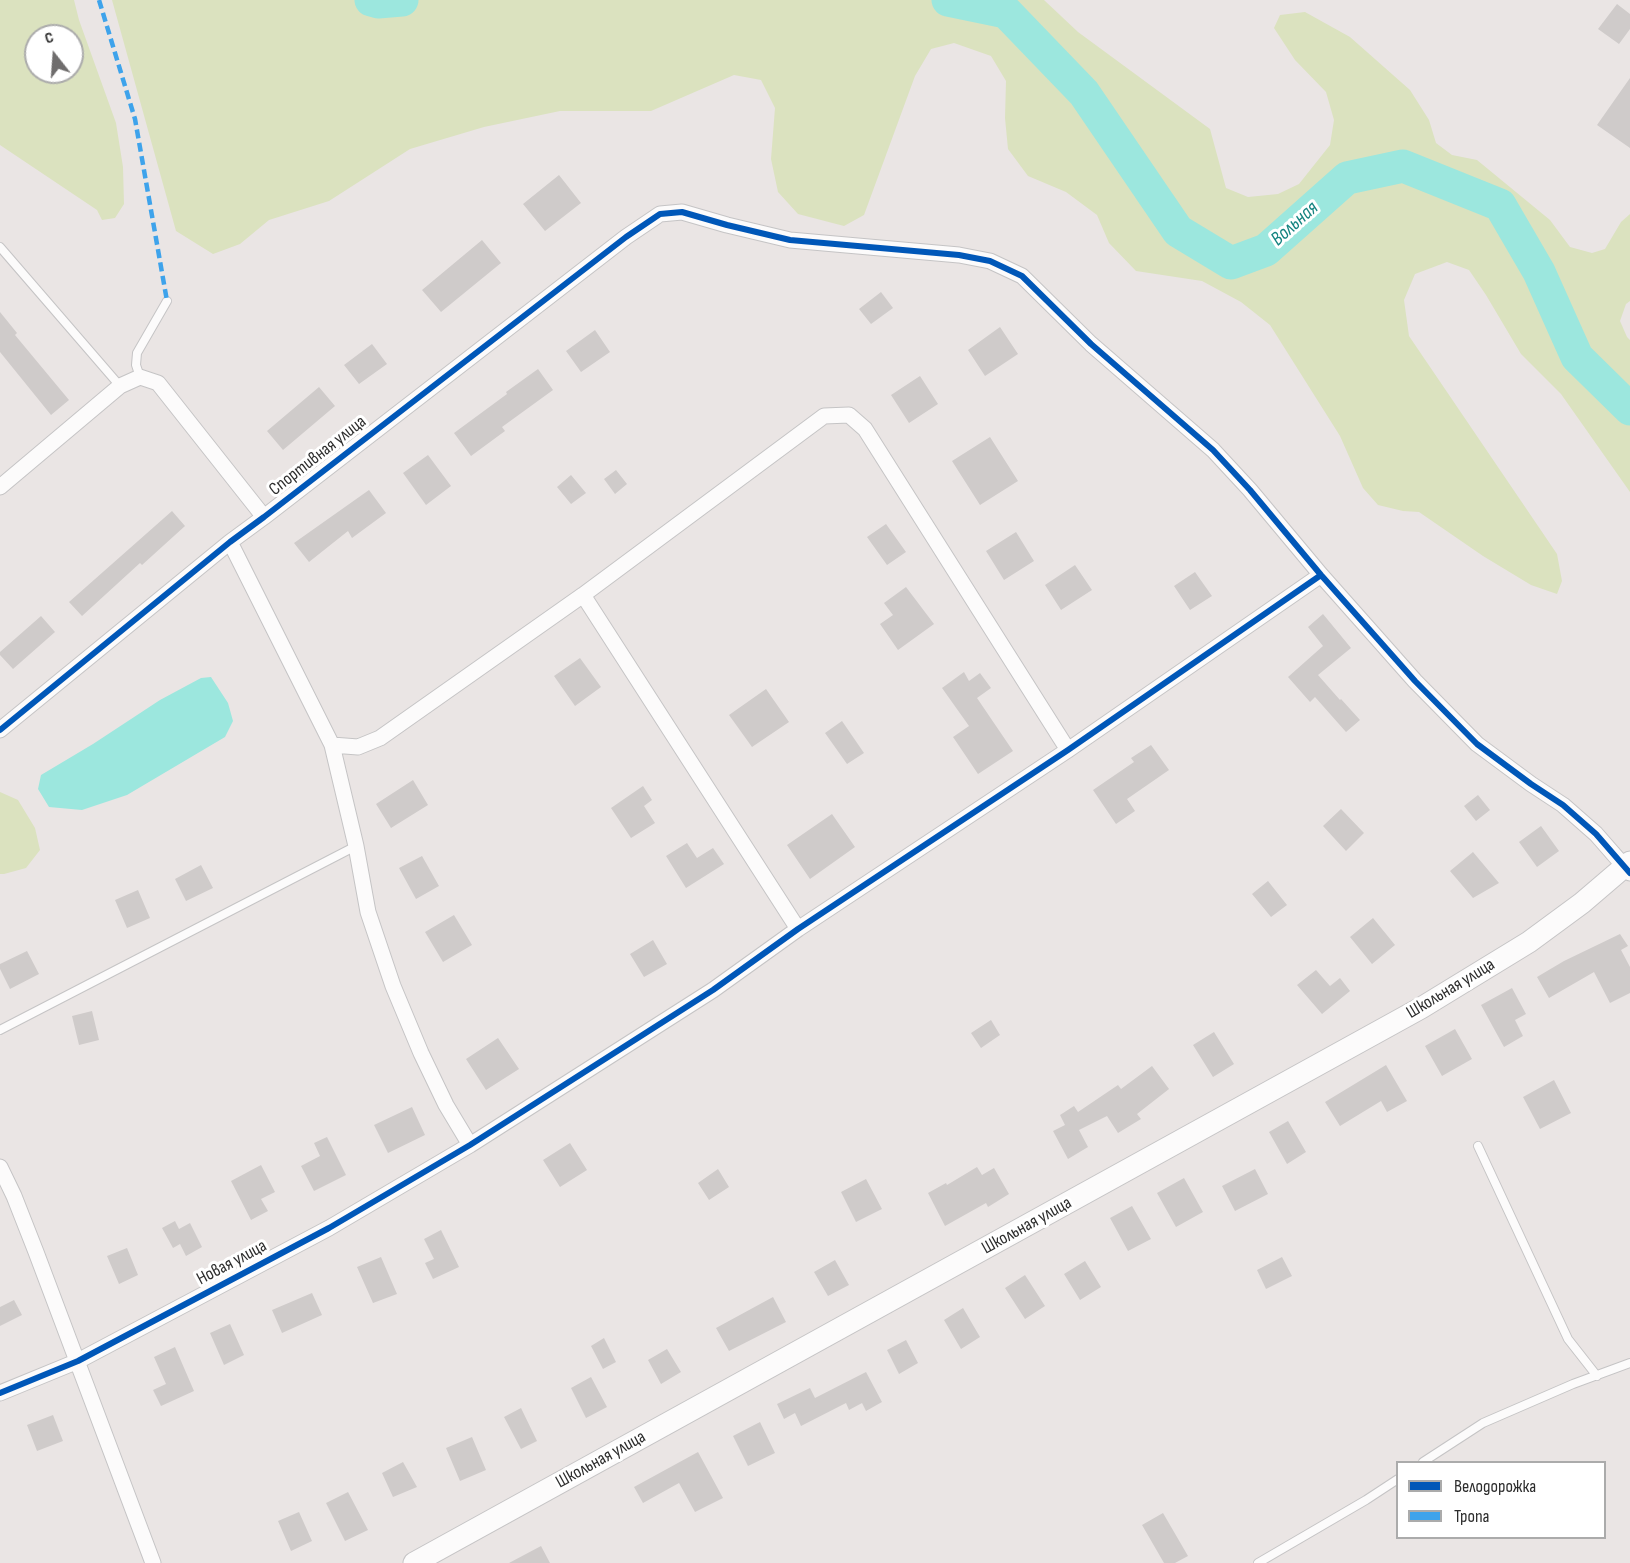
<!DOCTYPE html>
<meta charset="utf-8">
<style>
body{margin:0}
#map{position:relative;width:1630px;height:1563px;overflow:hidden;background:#eae5e4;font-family:"Sofia Sans Condensed",sans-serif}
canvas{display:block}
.legend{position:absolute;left:1396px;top:1461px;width:210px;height:78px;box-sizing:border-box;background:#fff;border:2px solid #ababab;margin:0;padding:8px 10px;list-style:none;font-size:18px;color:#2d2d2d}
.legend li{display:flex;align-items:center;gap:12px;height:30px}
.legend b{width:30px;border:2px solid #ababab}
.north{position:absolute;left:24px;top:24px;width:60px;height:60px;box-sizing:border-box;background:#fff;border:2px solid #ababab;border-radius:50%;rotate:343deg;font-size:16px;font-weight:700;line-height:24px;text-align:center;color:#2d2d2d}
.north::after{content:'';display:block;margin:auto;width:21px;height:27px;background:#6f6d6d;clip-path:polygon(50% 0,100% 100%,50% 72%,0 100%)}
</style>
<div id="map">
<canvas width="1630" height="1563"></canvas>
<ul class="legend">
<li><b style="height:8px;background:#0057b8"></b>Велодорожка</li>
<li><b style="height:8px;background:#3ea3eb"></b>Тропа</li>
</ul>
<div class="north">С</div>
</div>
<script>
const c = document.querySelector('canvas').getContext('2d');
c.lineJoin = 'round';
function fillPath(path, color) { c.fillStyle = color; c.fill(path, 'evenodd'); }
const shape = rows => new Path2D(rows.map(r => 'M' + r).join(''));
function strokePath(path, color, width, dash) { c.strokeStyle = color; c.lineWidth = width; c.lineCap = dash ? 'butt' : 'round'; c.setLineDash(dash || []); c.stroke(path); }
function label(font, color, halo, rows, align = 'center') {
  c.font = font + ' "Sofia Sans Condensed",sans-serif'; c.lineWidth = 6; c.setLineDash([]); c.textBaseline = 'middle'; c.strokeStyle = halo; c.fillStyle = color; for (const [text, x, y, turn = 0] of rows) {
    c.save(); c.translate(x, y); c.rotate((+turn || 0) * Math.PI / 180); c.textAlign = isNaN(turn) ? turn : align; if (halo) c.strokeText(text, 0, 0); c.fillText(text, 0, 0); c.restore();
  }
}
const green = shape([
 [0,0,74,0,79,20,116,123,123,167,124,204,115,218,102,220,97,210,0,145],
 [36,36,72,36,72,72,36,72],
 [112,0,1044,0,1078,32,1210,129,1226,188,1248,197,1278,194,1299,184,1330,145,1334,120,1326,92,1295,60,1274,28,1280,15,1305,12,1350,37,1410,90,1429,120,1436,143,1452,155,1477,160,1550,220,1570,247,1592,253,1605,249,1621,222,1630,214,1630,301,1626,304,1620,321,1627,337,1630,340,1630,492,1561,394,1521,354,1486,295,1469,270,1447,262,1415,274,1404,300,1409,336,1557,554,1562,581,1557,594,1531,585,1483,556,1419,512,1403,511,1378,505,1363,488,1340,436,1270,325,1241,302,1202,281,1136,271,1109,243,1097,215,1066,192,1028,176,1008,149,1005,118,1006,81,991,56,954,43,931,49,915,76,864,215,844,226,798,214,778,192,771,159,775,108,761,80,734,75,651,111,560,111,484,127,410,149,329,201,269,220,240,244,213,254,176,231],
 [0,792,18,800,35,828,40,850,26,868,4,874,0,874]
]);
const water = shape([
 [211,677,228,703,233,721,225,737,127,795,82,810,49,807,38,789,41,775,93,744,160,700,201,678]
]);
const river = shape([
 [371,0,378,2,402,0],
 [948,0,1006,12,1084,93,1178,231,1231,263,1266,250,1347,178,1403,166,1500,205,1539,272,1577,357,1630,409]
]);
const building = shape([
 [1617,4,1630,14,1630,29,1619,44,1598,29],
 [1630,78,1630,148,1597,125],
 [559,175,581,203,545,231,523,204],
 [482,240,501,263,441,312,422,290],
 [881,292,893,308,871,324,859,309],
 [0,312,17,333,15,335,69,400,51,415,0,352],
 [1000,327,1018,354,985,376,968,350],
 [595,330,610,352,581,372,566,351],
 [372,344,387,364,359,384,344,365],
 [538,369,553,390,502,427,505,431,471,456,454,433,507,394,506,392],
 [920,376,938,404,909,423,891,395],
 [319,387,335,406,283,450,267,431],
 [990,437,1018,481,980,505,952,461],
 [428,455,451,486,426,505,403,473],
 [616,470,627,484,615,494,604,479],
 [571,475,586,493,571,504,557,487],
 [369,490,386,513,352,538,348,531,309,562,294,543],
 [172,511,185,526,142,565,140,563,82,616,69,602],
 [886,524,906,552,887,565,867,537],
 [1016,532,1034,561,1004,580,986,551],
 [1075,565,1092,590,1061,610,1045,585],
 [1195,572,1212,596,1190,610,1174,586],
 [906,587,934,624,898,650,880,624,893,615,884,603],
 [1323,614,1351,648,1318,675,1340,700,1341,699,1360,720,1346,732,1315,697,1310,702,1288,677,1323,646,1308,627],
 [41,616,55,632,13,669,0,655,0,652],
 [580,658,601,687,575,706,554,676],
 [964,672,969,681,980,673,991,688,977,698,1013,751,978,774,953,737,969,726,942,688],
 [766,689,789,722,752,747,729,715],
 [842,721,864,753,847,764,825,733],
 [1151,745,1169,770,1127,799,1135,811,1116,824,1093,790,1134,762,1131,758],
 [413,780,428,805,391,828,376,804],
 [643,786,652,800,644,806,655,823,631,838,611,808],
 [1478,795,1490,810,1476,821,1464,806],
 [1341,809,1364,833,1346,851,1323,826],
 [832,814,855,847,810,879,787,845],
 [1541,826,1559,851,1537,867,1519,842],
 [687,843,697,858,713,848,724,864,686,888,666,856],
 [1473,852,1499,883,1473,898,1450,871],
 [422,856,439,886,416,899,399,868],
 [201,865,213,888,186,901,175,879],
 [1268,881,1287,905,1271,917,1252,894],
 [138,890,150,918,127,928,115,900],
 [454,915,472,945,443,962,425,932],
 [1373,918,1395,945,1372,964,1350,937],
 [1620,934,1628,946,1621,950,1630,967,1630,993,1610,1003,1594,972,1549,998,1537,977,1564,961],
 [653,940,667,964,644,977,630,954],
 [27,951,39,974,10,989,0,969,0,964],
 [1316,970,1330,986,1340,978,1350,991,1322,1014,1297,985],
 [1512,988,1526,1014,1515,1020,1523,1036,1504,1047,1481,1005],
 [92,1011,99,1040,79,1045,72,1016],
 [991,1020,1000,1035,981,1048,971,1033],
 [1455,1029,1472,1059,1442,1076,1425,1046],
 [1214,1032,1234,1064,1213,1077,1193,1045],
 [498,1038,519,1069,486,1090,466,1059],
 [1386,1065,1407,1101,1387,1112,1381,1101,1340,1126,1325,1102],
 [1152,1066,1169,1089,1137,1114,1141,1119,1118,1133,1107,1116,1079,1130,1088,1147,1068,1159,1053,1131,1065,1125,1060,1115,1074,1106,1078,1112,1118,1085,1121,1089],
 [1554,1080,1571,1113,1540,1129,1523,1097],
 [412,1107,425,1135,388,1153,374,1125],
 [1288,1121,1306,1152,1287,1164,1269,1132],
 [327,1137,346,1175,314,1191,301,1166,320,1156,314,1143],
 [570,1143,587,1170,560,1187,543,1160],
 [261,1165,275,1192,261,1199,268,1211,251,1220,231,1181],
 [977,1167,982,1175,994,1168,1009,1194,988,1207,986,1203,945,1226,928,1193,946,1183,947,1185],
 [718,1169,729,1187,709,1200,698,1183],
 [1255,1169,1268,1194,1235,1211,1222,1186],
 [1184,1178,1203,1212,1176,1227,1157,1193],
 [866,1179,882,1209,856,1222,841,1192],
 [1132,1206,1151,1239,1128,1251,1110,1218],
 [175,1221,179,1229,190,1223,202,1247,186,1256,180,1244,173,1248,162,1228],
 [441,1230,459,1267,433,1279,425,1263,434,1259,424,1239],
 [127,1248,138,1275,119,1284,107,1256],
 [381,1257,397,1294,373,1303,357,1267],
 [1282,1257,1292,1276,1266,1289,1257,1270],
 [835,1260,849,1285,828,1296,814,1272],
 [1085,1261,1101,1287,1080,1300,1064,1274],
 [1025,1275,1045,1306,1025,1319,1005,1288],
 [312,1293,322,1315,282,1333,272,1310],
 [773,1297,786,1322,729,1351,716,1328],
 [14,1300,22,1315,0,1326,0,1307],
 [963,1308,980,1337,961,1349,944,1320],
 [230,1324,244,1355,224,1365,210,1333],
 [604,1338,616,1362,603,1369,591,1346],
 [906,1340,918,1363,899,1374,887,1350],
 [175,1347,194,1391,161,1406,153,1390,166,1384,154,1357],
 [667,1349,681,1372,661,1384,648,1360],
 [866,1372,882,1402,866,1411,862,1403,849,1410,846,1403,801,1426,795,1413,784,1419,777,1404,810,1388,815,1398],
 [591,1377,607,1407,586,1418,571,1388],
 [521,1408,537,1441,521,1449,504,1417],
 [53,1415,63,1441,37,1451,27,1425],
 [760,1422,775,1453,748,1466,733,1436],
 [472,1437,486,1470,460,1481,446,1448],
 [698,1452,723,1498,695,1512,679,1483,643,1503,634,1487],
 [403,1462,417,1487,393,1497,382,1473],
 [348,1492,368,1530,345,1541,326,1503],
 [299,1512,312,1541,291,1551,278,1521],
 [1163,1513,1188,1556,1175,1563,1164,1563,1142,1525],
 [541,1546,550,1563,509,1563]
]);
const lane = shape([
 [0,247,120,386],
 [140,377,136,365,137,353,167,301],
 [0,1030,356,846],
 [1478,1146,1568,1339,1597,1376],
 [1423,1462,1483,1423,1573,1384,1630,1363],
 [1258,1563,1366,1500,1398,1479]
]);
const street = shape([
 [0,487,120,386,140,377,158,383,264,517],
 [230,542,332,745,356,846,368,912,393,986,421,1053,446,1105,470,1145],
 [583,595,798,929],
 [0,730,230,542,264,517,626,237,660,214,682,212,727,225,790,240,959,255,990,261,1022,276,1091,344,1213,450,1250,490,1321,575,1415,681,1477,744,1531,784,1563,805,1596,834,1630,873],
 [332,745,358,747,380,738,583,595,824,416,849,415,865,429,1068,750],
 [0,1167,14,1196,36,1252,153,1563],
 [0,1393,78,1361,329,1228,470,1145,713,990,798,929,1068,750,1321,575]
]);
const secondary = shape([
 [414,1563,1421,1008,1529,942,1582,903,1630,862]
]);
const quiet = shape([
 [99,0,135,119,167,301]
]);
const cycleway = shape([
 [0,730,230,542,264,517,626,237,660,214,682,212,727,225,790,240,959,255,990,261,1022,276,1091,344,1213,450,1250,490,1321,575,1415,681,1477,744,1531,784,1563,805,1596,834,1630,873],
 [0,1393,78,1361,329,1228,470,1145,713,990,798,929,1068,750,1321,575]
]);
const streetNames = [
 ["Спортивная улица",318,456,-38],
 ["Школьная улица",1451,989,-31],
 ["Школьная улица",1027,1226,-29],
 ["Новая улица",232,1263,-28],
 ["Школьная улица",601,1460,-29]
];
const waterNames = [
 ["Вольная",1295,224,-42]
];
fillPath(green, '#dbe2bf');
fillPath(water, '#9ce7de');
strokePath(river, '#9ce7de', 33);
fillPath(building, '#cfcbca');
strokePath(lane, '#c5c4c5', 10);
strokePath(street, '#c5c4c5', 17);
strokePath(secondary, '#c5c4c5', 23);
strokePath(lane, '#fcfbfb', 8);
strokePath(street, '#fcfbfb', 15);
strokePath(secondary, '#fcfbfb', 21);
strokePath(quiet, '#3ea3eb', 4.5, [9, 4.5]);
strokePath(cycleway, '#0057b8', 6);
label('18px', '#2d2d2d', '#fff', streetNames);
label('italic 20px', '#158480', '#fff', waterNames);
</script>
